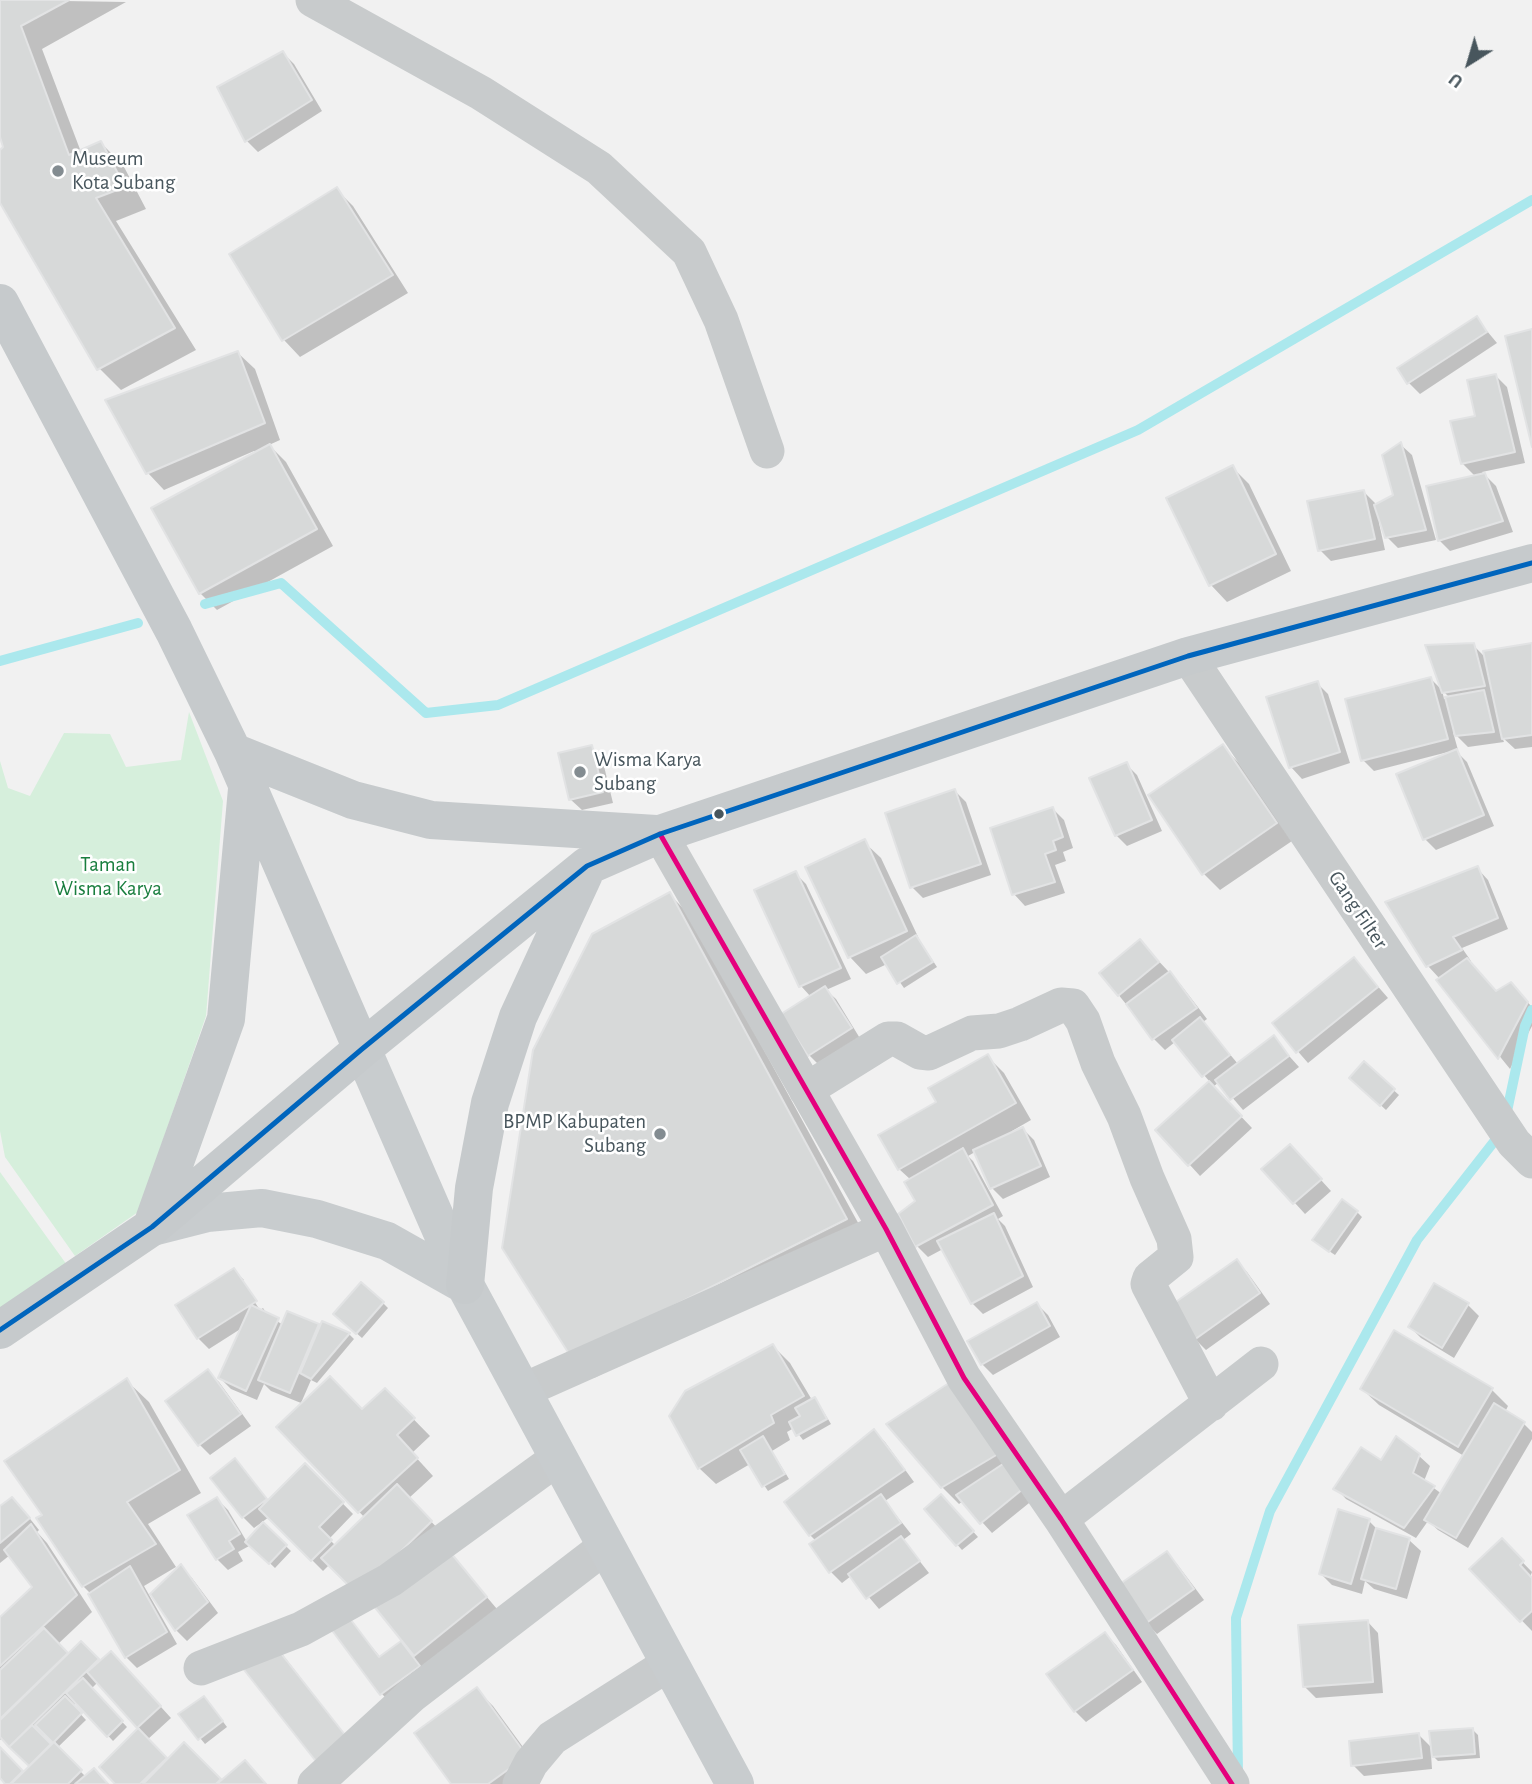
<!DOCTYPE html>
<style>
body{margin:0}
#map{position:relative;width:1532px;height:1784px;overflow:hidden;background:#f1f1f1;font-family:"Alegreya Sans",sans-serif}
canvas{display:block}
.north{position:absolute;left:1434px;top:28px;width:70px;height:70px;-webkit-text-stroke:5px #fff;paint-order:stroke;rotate:217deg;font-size:19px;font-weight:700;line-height:28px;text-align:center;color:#48565d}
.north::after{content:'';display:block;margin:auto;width:24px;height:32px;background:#48565d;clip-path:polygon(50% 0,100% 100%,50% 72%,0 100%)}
</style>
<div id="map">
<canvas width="1532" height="1784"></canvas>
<div class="north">U</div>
</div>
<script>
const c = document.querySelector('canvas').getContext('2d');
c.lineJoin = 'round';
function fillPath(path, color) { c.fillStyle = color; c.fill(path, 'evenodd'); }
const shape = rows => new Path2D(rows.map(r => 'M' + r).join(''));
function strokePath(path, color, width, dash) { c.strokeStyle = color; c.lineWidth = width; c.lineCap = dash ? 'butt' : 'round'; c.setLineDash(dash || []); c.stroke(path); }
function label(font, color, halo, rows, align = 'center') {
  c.font = font + ' "Alegreya Sans",sans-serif'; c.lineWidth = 5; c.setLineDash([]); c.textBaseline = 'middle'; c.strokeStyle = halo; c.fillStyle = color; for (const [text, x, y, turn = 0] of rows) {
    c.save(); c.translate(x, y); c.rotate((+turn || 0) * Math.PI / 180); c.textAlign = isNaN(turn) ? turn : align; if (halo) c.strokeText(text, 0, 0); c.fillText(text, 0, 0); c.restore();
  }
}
const green = shape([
 [189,712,223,801,206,1016,138,1212,75,1256,5,1157,0,1131,0,761,8,788,30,796,64,733,110,734,126,767,181,760],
 [0,1172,67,1265,0,1311]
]);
const shadow = shape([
 [4,0,126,2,42,49,81,152,101,143,123,165,146,209,116,221,196,350,121,390,99,368,0,200,0,152,5,148,0,131,0,2],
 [283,53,294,64,322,111,258,152,247,141,220,87],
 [337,190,353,206,408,293,300,357,284,340,232,254],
 [1477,319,1497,343,1420,394,1409,383],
 [238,353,255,369,280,440,269,445,286,462,333,546,217,610,200,593,256,453,254,451,164,490,148,473],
 [1496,376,1507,387,1525,463,1482,472,1496,486,1513,532,1450,551,1439,540,1476,477,1462,463,1477,418],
 [1401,445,1412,455,1436,540,1398,548,1387,537,1382,523,1379,523,1385,550,1331,561,1320,550,1364,492,1375,503,1376,506,1395,496],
 [1232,467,1249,484,1291,571,1227,602,1211,585,1168,499],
 [1532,644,1532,747,1515,749,1502,737,1504,742,1468,747,1453,732,1458,750,1455,750,1467,762,1494,826,1436,850,1425,839,1448,752,1374,771,1363,760,1431,679,1444,692,1473,645,1486,658],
 [1442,690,1450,698,1444,699],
 [1317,683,1328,694,1350,763,1302,779,1291,767,1269,698],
 [591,746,602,758,613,803,582,810,570,799],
 [1222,746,1239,763,1292,841,1220,890,1203,873],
 [1126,764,1137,775,1162,831,1127,846,1116,835],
 [955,791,966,802,991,875,923,898,912,887],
 [1053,809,1064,820,1073,848,1063,852,1066,861,1055,865,1065,893,1025,906,1014,894,992,829],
 [864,842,881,858,920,941,937,967,904,988,887,964,866,974,850,957,808,868],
 [1477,868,1488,880,1508,929,1462,948,1471,961,1469,962,1496,992,1511,984,1532,1007,1532,1026,1510,1069,1438,980,1440,979,1428,966,1388,903],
 [795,873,806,884,851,979,826,990,836,999,861,1040,820,1066,809,1055,811,997,801,986,756,891],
 [669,894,691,916,868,1241,594,1378],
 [1140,941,1181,985,1207,1019,1203,1022,1238,1064,1273,1038,1299,1067,1243,1110,1219,1082,1213,1087,1252,1128,1200,1176,1158,1130,1210,1082,1175,1042,1165,1050,1154,1039,1101,973],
 [1354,959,1388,998,1308,1063,1274,1024],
 [988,1057,1004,1073,1031,1120,1012,1131,1014,1133,1023,1129,1034,1140,1050,1177,1003,1199,992,1188,975,1152,968,1156,973,1161,1003,1216,998,1219,1005,1226,1033,1287,983,1314,972,1303,943,1249,928,1257,917,1246,900,1215,917,1201,911,1180,899,1169,938,1103],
 [1364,1064,1399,1095,1386,1110,1351,1078],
 [1300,1157,1331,1191,1305,1214,1264,1169],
 [1357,1212,1362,1217,1335,1255,1320,1245],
 [1236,1261,1247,1272,1270,1304,1206,1350,1195,1339],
 [234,1270,244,1280,240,1280,260,1310,263,1308,268,1315,283,1325,318,1326,321,1329,323,1323,349,1334,354,1339,317,1383,311,1380,301,1403,271,1391,264,1384,257,1400,231,1389,220,1378,242,1328,209,1349,198,1338],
 [1435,1286,1468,1305,1479,1316,1454,1358,1421,1338,1410,1327],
 [383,1303,388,1308,362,1338,340,1319],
 [1037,1304,1048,1315,1060,1337,993,1375,982,1364],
 [773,1346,790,1363,812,1400,814,1399,819,1404,831,1424,803,1440,794,1428,787,1432,790,1440,772,1451,789,1479,768,1491,750,1464,716,1484,699,1468],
 [208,1372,219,1382,251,1426,210,1455,199,1444],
 [127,1381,149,1402,201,1493,148,1524,176,1567,144,1586,177,1644,137,1668,126,1657,91,1594,83,1586,45,1515],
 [952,1383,1039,1495,992,1533,963,1501,959,1504,942,1487],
 [1362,1389,1492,1390,1508,1406,1505,1412,1524,1424,1532,1432,1532,1439,1468,1548,1438,1530,1428,1521,1416,1538,1346,1499,1336,1488,1381,1463,1418,1455,1430,1466,1424,1481,1442,1494,1464,1456,1379,1405],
 [385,1390,430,1436,412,1453,433,1476,409,1498,442,1533,369,1603,330,1564,323,1571,269,1517,254,1528,243,1517,235,1461,269,1501,305,1465,353,1514,329,1539,336,1546,365,1518,279,1427,363,1411],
 [874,1431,885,1442,914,1482,885,1501,911,1534,903,1540,929,1573,879,1609,851,1576,842,1583,831,1572,816,1541,810,1535],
 [217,1499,228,1510,247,1542,263,1524,291,1551,275,1568,251,1545,238,1552,243,1561,228,1570,217,1559],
 [946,1501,978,1537,962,1550,926,1509],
 [0,1508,23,1510,39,1530,37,1532,47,1543,92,1612,58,1644,69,1655,81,1643,100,1663,122,1664,171,1718,147,1740,168,1761,184,1745,222,1782,265,1784,117,1784,101,1767,140,1729,98,1682,91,1689,127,1727,113,1741,77,1702,73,1706,86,1720,57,1748,86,1777,108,1784,8,1784,0,1776,0,1750,24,1774,32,1767,3,1737,0,1740,0,1620,34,1587,10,1555,0,1563],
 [46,1733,56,1743,52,1747,42,1737],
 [1369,1521,1378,1530,1409,1540,1421,1551,1407,1599,1374,1589,1365,1581,1362,1594,1332,1585,1321,1574],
 [1501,1540,1532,1572,1530,1577,1532,1580,1532,1631,1472,1569],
 [446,1549,497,1609,393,1705,382,1694,330,1625,345,1614,381,1658,404,1641],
 [1166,1553,1177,1564,1204,1600,1157,1634,1146,1623],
 [181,1567,192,1578,218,1613,187,1641,176,1630,152,1594],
 [1367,1621,1378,1633,1383,1693,1316,1698,1305,1687],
 [1105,1634,1116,1645,1142,1682,1086,1722,1075,1711,1049,1674],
 [272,1644,283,1655,362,1757],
 [476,1689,493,1706,542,1773,527,1784,453,1784],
 [209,1703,227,1727,205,1744,181,1715],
 [1473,1730,1478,1735,1480,1758,1438,1761,1431,1754,1432,1769,1364,1776,1353,1765,1419,1735,1433,1749]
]);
const stream = shape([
 [205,604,281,583,426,713,498,705,1138,430,1532,200],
 [0,661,138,623],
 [1506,1116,1525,1026,1532,1010],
 [1238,1775,1236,1618,1270,1511,1417,1240,1500,1134]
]);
const building = shape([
 [0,0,69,0,21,26,69,155,101,141,125,187,96,198,175,328,97,370,0,203,0,150,3,147,0,137,0,0],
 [283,51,312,100,245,142,217,87,283,51],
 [337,187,393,275,282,341,229,254,337,187],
 [1477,316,1487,332,1407,384,1397,368,1477,316],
 [1532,329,1532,447,1505,336,1532,329],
 [238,351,265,423,146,474,105,400,238,351],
 [1496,374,1515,452,1461,464,1450,421,1475,416,1467,380,1496,374],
 [1401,442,1426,530,1385,538,1374,505,1393,495,1382,455,1401,442],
 [270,444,317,529,199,594,151,508,270,444],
 [1233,465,1276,554,1209,586,1166,498,1233,465],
 [1485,473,1503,521,1438,541,1426,486,1485,473],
 [1364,490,1375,539,1318,551,1307,501,1364,490],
 [1474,643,1485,686,1442,693,1425,645,1474,643],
 [1532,643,1532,735,1502,739,1483,651,1532,643],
 [1431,677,1448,739,1361,761,1345,699,1431,677],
 [1318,681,1340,752,1289,768,1266,697,1318,681],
 [1484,690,1494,732,1455,736,1445,697,1484,690],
 [1223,744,1277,823,1202,875,1148,795,1223,744],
 [592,745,603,792,569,800,558,753,592,745],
 [1457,749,1484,815,1423,840,1396,774,1457,749],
 [1127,762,1152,820,1115,836,1089,778,1127,762],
 [955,789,981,864,910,888,885,813,955,789],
 [1053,807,1063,837,1053,841,1056,850,1045,854,1055,882,1012,895,990,828,1053,807],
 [865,839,907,931,848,958,805,867,865,839],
 [1478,866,1498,918,1453,937,1462,950,1426,967,1385,902,1478,866],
 [796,871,841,968,799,987,754,890,796,871],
 [670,892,847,1219,571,1357,502,1248,533,1050,592,934,670,892],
 [916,935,933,962,897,984,881,957,916,935],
 [1140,939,1159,962,1118,996,1099,973,1140,939],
 [1354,957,1378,987,1296,1053,1272,1023,1354,957],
 [1467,958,1496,991,1511,982,1528,1002,1498,1059,1436,980,1467,958],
 [1170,971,1197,1008,1152,1040,1126,1004,1170,971],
 [825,986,852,1028,808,1056,781,1014,825,986],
 [1200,1017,1230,1055,1202,1077,1172,1040,1200,1017],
 [1274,1035,1289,1056,1230,1100,1215,1080,1274,1035],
 [988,1054,1016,1103,898,1170,878,1135,936,1102,928,1088,988,1054],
 [1364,1061,1395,1089,1380,1106,1349,1078,1364,1061],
 [1209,1081,1242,1116,1188,1166,1155,1130,1209,1081],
 [1023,1127,1041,1166,990,1189,973,1150,1023,1127],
 [1290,1144,1322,1179,1293,1204,1261,1169,1290,1144],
 [963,1148,993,1205,915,1247,898,1214,915,1201,904,1182,963,1148],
 [1342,1199,1358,1211,1329,1252,1312,1240,1342,1199],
 [994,1213,1023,1276,971,1304,937,1241,994,1213],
 [1237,1259,1260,1293,1194,1340,1170,1306,1237,1259],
 [234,1268,257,1301,197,1339,175,1305,234,1268],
 [361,1282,384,1302,356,1334,333,1314,361,1282],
 [1434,1283,1469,1303,1442,1348,1408,1327,1434,1283],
 [1037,1302,1050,1326,981,1365,967,1341,1037,1302],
 [251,1305,279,1318,246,1391,218,1378,251,1305],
 [287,1311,319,1324,290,1393,258,1380,287,1311],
 [322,1321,350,1333,311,1379,300,1373,322,1321],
 [1394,1330,1493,1388,1458,1447,1360,1389,1394,1330],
 [773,1344,804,1396,771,1415,774,1423,698,1469,669,1416,685,1391,773,1344],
 [208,1369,241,1414,198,1446,165,1401,208,1369],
 [330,1376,362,1409,385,1388,415,1418,397,1435,418,1458,358,1513,276,1427,330,1376],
 [127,1378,180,1470,127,1502,156,1544,82,1587,36,1518,42,1515,4,1461,127,1378],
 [952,1381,1003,1451,941,1488,886,1424,952,1381],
 [815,1397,827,1419,796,1436,789,1422,800,1416,795,1408,815,1397],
 [1494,1403,1525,1422,1456,1538,1424,1520,1494,1403],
 [874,1429,905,1470,809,1536,784,1502,874,1429],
 [763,1436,785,1474,762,1487,740,1450,763,1436],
 [1396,1436,1420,1454,1413,1473,1435,1486,1404,1528,1333,1489,1361,1447,1381,1460,1396,1436],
 [235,1458,267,1499,242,1518,210,1478,235,1458],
 [1012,1458,1029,1484,980,1524,956,1495,1012,1458],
 [305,1463,344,1502,319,1527,332,1540,311,1561,259,1509,305,1463],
 [397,1484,432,1521,357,1594,321,1558,397,1484],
 [881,1494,901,1523,829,1573,809,1544,881,1494],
 [941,1494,974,1531,956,1546,924,1509,941,1494],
 [12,1497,30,1518,0,1543,0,1506,12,1497],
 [217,1497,240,1534,229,1541,234,1549,216,1560,187,1515,217,1497],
 [1338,1509,1370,1519,1351,1584,1319,1574,1338,1509],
 [263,1522,287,1545,269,1564,245,1542,263,1522],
 [31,1524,77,1595,0,1666,0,1617,32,1587,4,1550,31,1524],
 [1376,1528,1410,1538,1396,1589,1361,1579,1376,1528],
 [901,1536,920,1561,866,1599,848,1574,901,1536],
 [1502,1538,1524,1561,1520,1565,1532,1578,1532,1611,1520,1622,1469,1569,1502,1538],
 [446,1547,487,1597,414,1656,373,1605,446,1547],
 [1167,1551,1194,1589,1145,1624,1117,1586,1167,1551],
 [181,1564,208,1602,175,1631,150,1594,181,1564],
 [130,1566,167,1632,125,1658,88,1594,130,1566],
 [345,1612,379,1657,401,1641,420,1666,380,1695,328,1625,345,1612],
 [1368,1620,1373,1682,1303,1687,1298,1625,1368,1620],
 [44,1628,68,1653,0,1719,0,1670,44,1628],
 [1105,1632,1133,1670,1074,1712,1046,1674,1105,1632],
 [81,1641,99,1659,9,1747,0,1737,0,1720,81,1641],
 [272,1642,353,1745,322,1769,241,1666,272,1642],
 [111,1651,161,1706,137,1728,87,1672,111,1651],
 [83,1678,123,1721,107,1737,66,1693,83,1678],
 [477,1687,527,1756,488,1784,451,1784,414,1733,477,1687],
 [65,1696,82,1713,53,1743,35,1725,65,1696],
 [204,1696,223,1721,198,1740,178,1714,204,1696],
 [32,1725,51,1744,29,1766,9,1747,32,1725],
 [138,1728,167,1758,140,1784,115,1784,99,1767,138,1728],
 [1473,1728,1475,1754,1432,1757,1429,1731,1473,1728],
 [1419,1733,1422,1758,1351,1766,1349,1741,1419,1733],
 [54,1742,82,1770,68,1784,11,1784,54,1742],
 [184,1742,221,1779,216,1784,143,1784,184,1742],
 [0,1747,23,1771,10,1784,5,1784,0,1778,0,1747],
 [245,1760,266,1784,219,1784,218,1783,245,1760],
 [94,1768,108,1784,75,1784,94,1768]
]);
const street = shape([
 [313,0,481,93,599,168,689,252,721,320,767,451],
 [1188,656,1514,1143,1532,1161],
 [660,834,886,1229,964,1378,1061,1519,1232,1784],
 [806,1090,888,1039,897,1039,920,1052,929,1053,972,1033,999,1031,1020,1024,1061,1005,1073,1006,1083,1021,1098,1063,1124,1116,1147,1178,1174,1239,1176,1257,1150,1278,1148,1284,1211,1404],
 [522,1391,886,1229],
 [1061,1519,1261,1364],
 [201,1668,301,1629,390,1580,558,1458],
 [315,1784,412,1695,606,1546],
 [520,1784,531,1763,552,1738,670,1663]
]);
const secondary = shape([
 [362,1049,465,1285,735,1784],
 [152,1227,207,1213,262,1208,317,1219,387,1241,465,1285]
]);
const primary = shape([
 [0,303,174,631,233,752,362,1049],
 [233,752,353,800,431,820,656,834],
 [152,1226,226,1019,247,789],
 [465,1285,474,1188,490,1103,518,1017,584,874],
 [0,1330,152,1227,362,1049,587,866,660,834,1188,656,1532,563]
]);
const bus1 = shape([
 [660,834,886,1229,964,1378,1061,1519,1232,1784]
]);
const bus2 = shape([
 [0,1330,152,1227,362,1049,587,866,660,834,1188,656,1532,563]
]);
const markers = [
 [58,171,7,"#838c91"],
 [580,772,7,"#838c91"],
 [719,814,6,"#48565d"],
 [660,1134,7,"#838c91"]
];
const poiNames = [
 ["Museum",72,159],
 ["Kota Subang",72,183],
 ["Wisma Karya",594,760],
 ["Subang",594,784],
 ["BPMP Kabupaten",646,1122,"right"],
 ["Subang",646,1146,"right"]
];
const parkNames = [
 ["Taman",108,865],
 ["Wisma Karya",108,889]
];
const streetNames = [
 ["Gang Filter",1358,910,56]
];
fillPath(green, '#d6efdc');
fillPath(shadow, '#0003');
strokePath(stream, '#abe8ed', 10);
fillPath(building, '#d7d9d9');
strokePath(building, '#e2e3e4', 2);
strokePath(street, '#c8cbcc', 35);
strokePath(secondary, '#c8ccce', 38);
strokePath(primary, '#c6cacc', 38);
strokePath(bus1, '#e5007d', 5);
strokePath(bus2, '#0065bd', 5);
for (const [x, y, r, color] of markers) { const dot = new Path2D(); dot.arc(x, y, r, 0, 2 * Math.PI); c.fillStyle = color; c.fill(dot); strokePath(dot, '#fff', 2.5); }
label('21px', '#48565d', '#fff', poiNames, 'left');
label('21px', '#197e3e', '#fff', parkNames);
label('21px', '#48565d', '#fff', streetNames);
</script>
